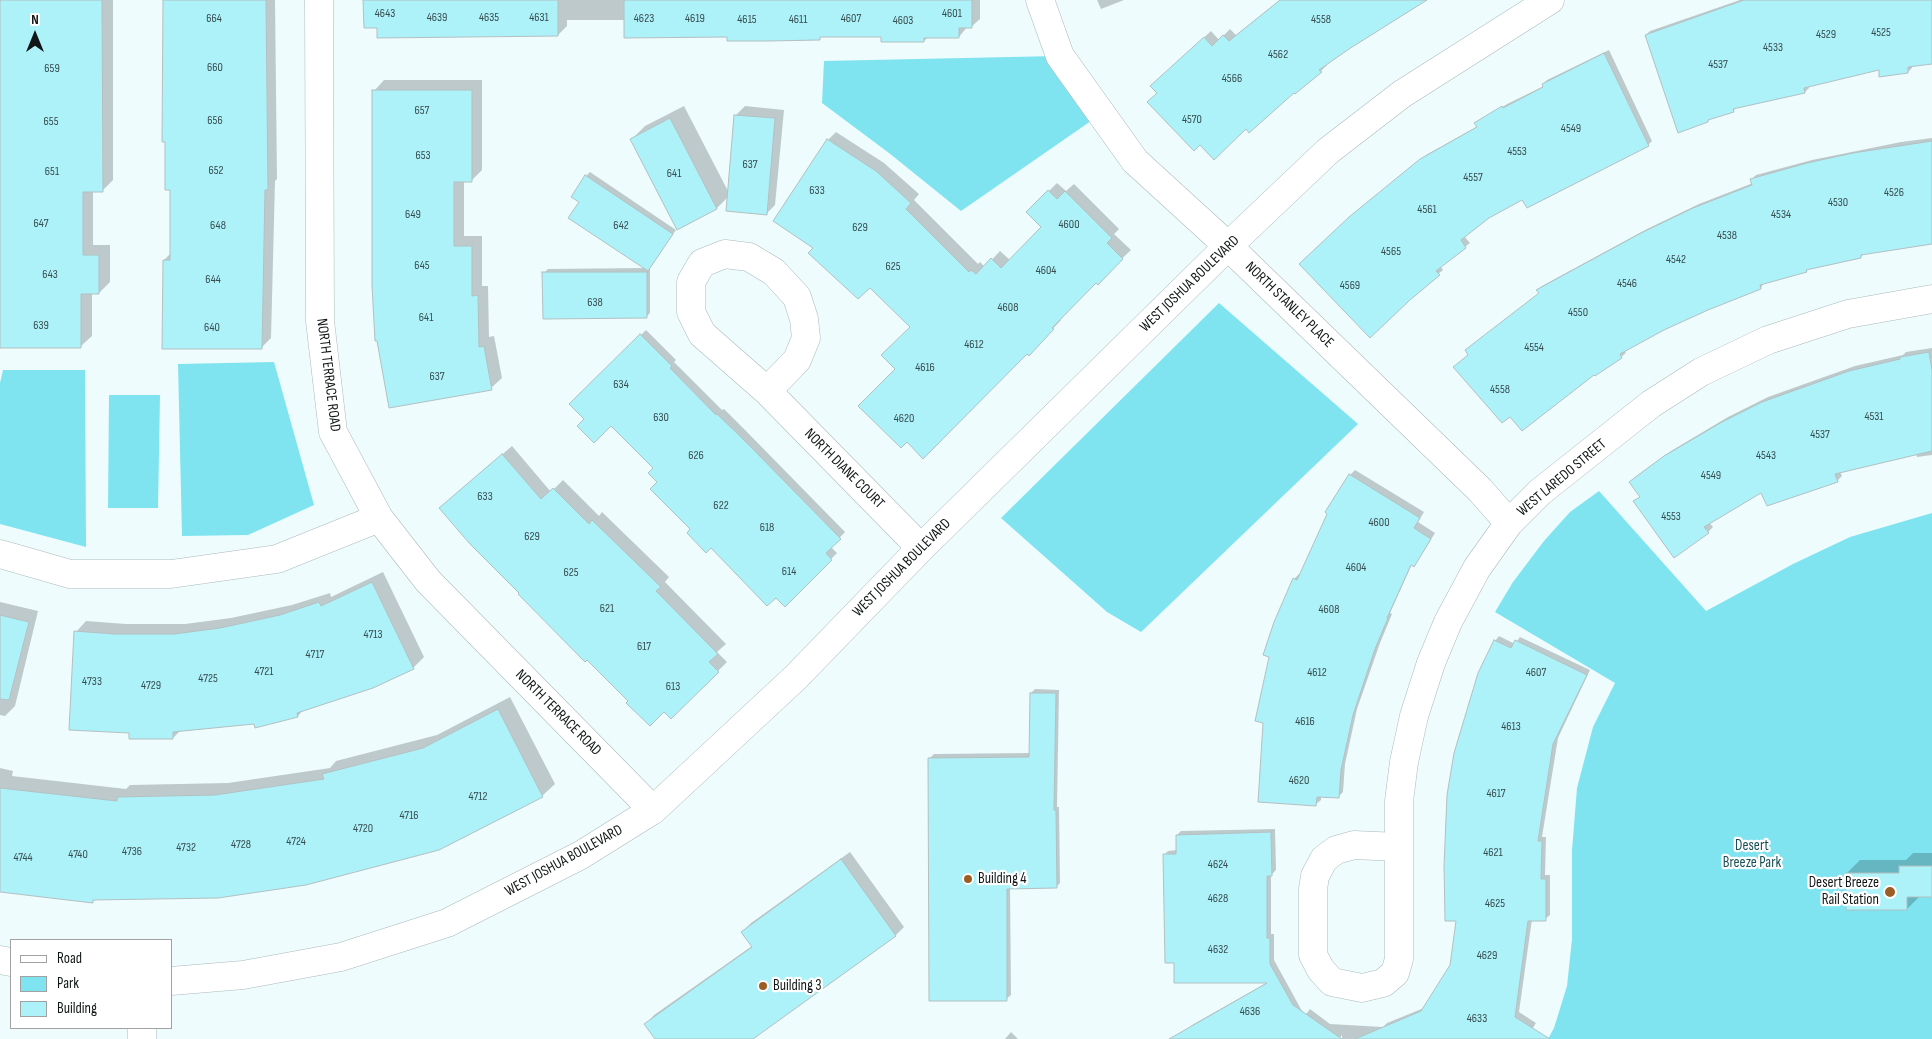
<!DOCTYPE html>
<style>
body{margin:0}
#map{position:relative;width:1932px;height:1039px;overflow:hidden;background:#eefcfe;font-family:"Sofia Sans Condensed",sans-serif}
canvas{display:block}
.legend{position:absolute;left:10px;top:939px;width:162px;height:90px;box-sizing:border-box;background:#fff;border:1px solid #a0a2a2;margin:0;padding:6px 9px;list-style:none;font-size:15px;color:#111616}
.legend li{display:flex;align-items:center;gap:10px;height:25px}
.legend b{width:25px;border:1px solid #a0a2a2}
.north{position:absolute;left:10px;top:10px;width:50px;height:50px;-webkit-text-stroke:4px #fff;paint-order:stroke;rotate:0deg;font-size:14px;font-weight:700;line-height:20px;text-align:center;color:#111616}
.north::after{content:'';display:block;margin:auto;width:18px;height:22px;background:#111616;clip-path:polygon(50% 0,100% 100%,50% 72%,0 100%)}
</style>
<div id="map">
<canvas width="1932" height="1039"></canvas>
<ul class="legend">
<li><b style="height:6px;background:#fff"></b>Road</li>
<li><b style="height:14px;background:#7fe4f0"></b>Park</li>
<li><b style="height:14px;background:#adf1f9"></b>Building</li>
</ul>
<div class="north">N</div>
</div>
<script>
const c = document.querySelector('canvas').getContext('2d');
c.lineJoin = 'round';
function fillPath(path, color) { c.fillStyle = color; c.fill(path, 'evenodd'); }
const shape = rows => new Path2D(rows.map(r => 'M' + r).join(''));
function strokePath(path, color, width, dash) { c.strokeStyle = color; c.lineWidth = width; c.lineCap = dash ? 'butt' : 'round'; c.setLineDash(dash || []); c.stroke(path); }
function label(font, color, halo, rows, align = 'center') {
  c.font = font + ' "Sofia Sans Condensed",sans-serif'; c.lineWidth = 4.5; c.setLineDash([]); c.textBaseline = 'middle'; c.strokeStyle = halo; c.fillStyle = color; for (const [text, x, y, turn = 0] of rows) {
    c.save(); c.translate(x, y); c.rotate((+turn || 0) * Math.PI / 180); c.textAlign = isNaN(turn) ? turn : align; if (halo) c.strokeText(text, 0, 0); c.fillText(text, 0, 0); c.restore();
  }
}
const green = shape([
 [1057,56,1101,114,961,211,889,153,822,103,824,61],
 [1219,303,1358,424,1141,632,1107,612,1001,518],
 [274,362,314,505,248,535,182,536,178,364],
 [3,370,85,370,86,547,0,524,0,383],
 [109,395,160,395,158,508,108,508],
 [1599,491,1706,611,1793,564,1850,537,1932,513,1932,1039,1548,1039,1554,1028,1567,986,1572,939,1572,850,1577,788,1593,727,1615,683,1495,612,1513,582,1544,541,1570,512]
]);
const shadow = shape([
 [1,0,113,0,113,180,102,191,93,191,93,245,110,245,110,282,99,293,92,293,92,336,81,346],
 [164,0,275,0,277,179,275,181,271,338,261,348,164,260,171,253,171,189],
 [365,0,980,0,980,19,971,27,967,27,959,37,928,37,924,41,882,36,822,36,819,39,728,36,626,20,567,20,567,26,558,35,378,27],
 [1097,0,1124,0,1101,9],
 [1280,0,1419,0,1326,64,1327,65,1321,71,1246,128,1158,93,1158,80,1211,31,1219,40,1230,29,1236,35],
 [1740,0,1932,0,1932,63,1912,65,1912,68,1908,72,1880,69,1808,86,1809,88,1805,92,1737,107,1733,111,1710,118,1708,121,1646,35,1650,31],
 [1609,50,1652,141,1648,145,1522,198,1488,217,1464,236,1470,243,1440,266,1443,270,1409,299,1355,213,1426,155,1478,126,1479,122,1507,104,1544,86,1543,84,1547,80],
 [384,80,482,80,482,170,472,180,464,180,464,236,482,236,482,286,488,286,489,337,494,336,502,378,491,388,374,91],
 [684,106,729,193,736,115,745,106,784,110,775,205,766,214,728,197,717,208,678,228,632,139,645,126],
 [836,132,884,163,919,194,914,200,978,264,980,262,985,267,1000,251,1010,260,1043,227,1028,212,1057,183,1066,191,1074,184,1119,229,1114,234,1131,250,1059,319,1061,320,1029,354,1027,352,897,369,912,327,870,286,815,247,828,140],
 [1932,138,1932,244,1864,253,1861,257,1809,268,1806,271,1764,282,1761,288,1707,309,1663,329,1624,351,1626,353,1621,357,1538,290,1542,286,1647,229,1699,204,1753,183,1752,179,1756,175,1812,160,1901,142],
 [590,172,676,230,650,267,650,313,646,317,544,273,548,269,646,268,581,202,586,176],
 [646,330,676,360,674,362,722,410,724,409,749,434,845,532,831,547,837,553,785,605,692,529,659,482,655,468,611,425,586,419,571,404],
 [1932,348,1932,455,1917,457,1916,454,1840,472,1842,476,1837,481,1761,491,1709,522,1713,527,1708,532,1634,502,1641,496,1635,477,1671,451,1728,417,1768,397,1855,366,1903,355,1906,352],
 [512,446,551,492,563,480,599,516,602,512,669,577,665,582,726,644,717,652,727,662,671,718,664,710,630,701,450,499],
 [1355,470,1424,512,1418,522,1435,533,1418,560,1412,564,1390,613,1392,614,1380,643,1357,709,1345,764,1343,792,1338,797,1321,796,1321,800,1316,804,1294,579,1299,574,1301,575,1350,475],
 [383,572,424,657,413,668,372,687,304,709,298,716,181,730,173,738,130,732,76,632,86,621,126,624,185,624,231,618,292,605,330,593,331,597],
 [0,602,38,611,15,706,5,716,0,715],
 [1499,636,1515,644,1520,637,1590,670,1558,738,1542,837,1546,837,1545,875,1550,875,1550,915,1545,919,1532,919,1519,1012,1536,1023,1526,1039,1342,1039,1342,1035,1339,1039,1287,1039,1310,1009,1330,1024,1383,1027,1387,1023,1424,1008,1451,965,1495,641],
 [1035,689,1059,690,1057,807,1059,807,1060,883,1056,887,1010,888,1011,995,1006,999,930,758,934,754,1030,753,1031,693],
 [510,697,555,784,542,796,95,899,92,902,0,887,0,768,13,771,12,776,126,789,130,785,228,783,330,768,336,761,437,735],
 [1275,829,1276,870,1271,875,1271,934,1274,934,1274,960,1302,1011,1298,1015,1255,1039,1193,1039,1188,1030,1192,1025,1268,982,1175,962,1164,855,1168,851,1177,850,1177,835,1181,831],
 [850,852,904,927,896,935,751,1039,656,1039,646,1024,654,1015,752,946,742,932,751,923],
 [1913,853,1932,853,1932,896,1920,896,1907,909,1847,873,1860,860,1906,860],
 [1011,1032,1018,1039,1005,1039]
]);
const building = shape([
 [0,0,102,0,103,192,83,192,83,255,99,255,99,294,81,294,81,348,0,348,0,0],
 [163,0,266,0,268,190,265,190,262,349,162,349,163,260,170,260,170,190,165,190,165,142,162,142,163,0],
 [363,0,558,0,558,36,377,38,377,28,364,28,363,0],
 [624,0,972,0,972,28,959,28,959,38,924,38,924,42,881,42,881,37,820,37,820,40,768,41,727,41,727,37,624,38,624,0],
 [1280,0,1427,0,1349,49,1319,70,1322,72,1295,94,1294,93,1249,133,1246,129,1214,160,1200,145,1194,151,1147,102,1157,93,1150,86,1204,37,1212,46,1223,35,1229,41,1280,0],
 [1744,0,1932,0,1932,64,1908,67,1908,73,1879,77,1879,70,1804,88,1805,93,1733,109,1734,112,1708,120,1708,122,1678,133,1645,35,1744,0],
 [1604,53,1649,146,1527,208,1522,200,1489,218,1461,240,1466,248,1436,271,1440,275,1410,300,1370,338,1299,264,1349,217,1420,159,1477,127,1474,123,1502,106,1503,108,1543,87,1542,84,1604,53],
 [372,90,472,90,472,182,454,182,454,246,472,246,472,296,478,295,479,347,484,346,492,390,389,408,377,341,375,341,372,286,372,90],
 [734,115,775,118,767,215,726,211,734,115],
 [670,118,717,209,677,230,630,139,670,118],
 [827,139,876,171,911,203,906,209,969,272,971,270,976,274,991,258,1001,268,1041,227,1026,212,1048,190,1057,199,1065,191,1112,238,1107,243,1123,259,1098,285,1096,283,1052,328,1054,329,1029,356,1027,354,923,459,907,442,901,448,858,406,895,369,881,355,910,327,870,288,858,299,808,253,813,248,773,221,827,139],
 [1932,141,1932,244,1861,255,1861,258,1806,270,1807,272,1760,285,1761,289,1708,310,1664,330,1620,354,1622,358,1595,376,1594,375,1522,431,1510,417,1502,423,1453,367,1468,355,1465,350,1539,293,1536,290,1641,233,1693,208,1752,185,1750,179,1807,163,1853,153,1932,141],
 [585,175,673,234,648,271,568,218,579,202,571,197,585,175],
 [542,272,647,272,647,318,543,319,542,272],
 [640,334,672,366,670,368,716,415,717,414,743,439,841,539,826,553,832,560,785,607,776,598,767,606,711,548,706,553,687,533,690,529,650,489,657,482,648,473,653,468,611,426,594,443,577,426,584,419,569,404,640,334],
 [1929,352,1932,370,1932,451,1835,474,1838,482,1767,506,1761,493,1704,527,1709,533,1674,558,1633,501,1640,497,1629,482,1664,456,1722,422,1762,402,1849,371,1900,359,1900,357,1929,352],
 [502,454,541,499,553,488,589,524,592,520,661,587,656,591,718,654,709,662,719,672,671,719,664,712,650,726,626,703,628,701,587,660,585,662,518,594,519,593,470,544,439,508,502,454],
 [1349,474,1420,518,1414,528,1431,539,1414,567,1411,565,1387,618,1388,618,1375,649,1353,715,1341,770,1339,798,1317,797,1316,806,1258,802,1263,723,1255,721,1269,657,1263,655,1274,622,1293,578,1297,580,1327,514,1325,512,1349,474],
 [372,582,414,669,373,688,297,713,298,717,255,728,254,724,173,732,173,739,129,739,129,733,69,730,74,631,115,634,174,634,220,628,280,615,319,602,321,606,372,582],
 [0,615,29,622,9,700,0,699,0,615],
 [1494,640,1511,648,1515,640,1587,675,1553,744,1538,841,1542,841,1541,879,1546,879,1546,921,1528,921,1515,1017,1550,1039,1355,1039,1421,1011,1450,965,1456,921,1445,921,1444,866,1447,795,1454,753,1478,673,1494,640],
 [1030,693,1056,693,1054,810,1056,810,1057,888,1007,889,1007,1001,929,1001,928,758,1029,757,1030,693],
 [498,709,543,797,439,850,306,885,218,898,93,900,93,903,0,892,0,788,117,801,117,797,215,795,324,779,322,774,423,748,498,709],
 [1271,832,1272,876,1267,876,1267,938,1270,938,1270,964,1293,1005,1342,1039,1169,1039,1267,983,1174,983,1174,963,1165,963,1163,854,1176,854,1176,835,1271,832],
 [841,859,896,936,753,1039,655,1039,644,1024,752,947,741,932,841,859],
 [1899,866,1932,866,1932,897,1907,897,1907,910,1846,910,1846,873,1899,873,1899,866]
]);
const street = shape([
 [319,0,320,321,333,432,379,518,428,581,653,810],
 [1040,0,1060,56,1135,161,1228,246,1480,490,1509,523],
 [767,391,797,360,806,338,804,319,797,297,774,272,749,257,725,254,702,263,691,282,691,312,702,334,767,391,921,548],
 [0,554,70,574,171,574,277,559,379,518],
 [1399,847,1354,845,1336,850,1324,859,1315,876,1313,889,1313,955,1321,970,1332,982,1362,988,1383,983,1395,973,1399,959,1399,801,1404,762,1414,716,1431,663,1448,622,1477,568,1509,523,1540,492,1651,404,1701,372,1768,340,1848,314,1932,299],
 [142,1039,142,1028]
]);
const secondary = shape([
 [0,960,11,962],
 [171,981,243,975,341,957,447,923,581,855,653,810,795,678,921,548,1228,246,1328,151,1402,94,1550,0]
]);
const markers = [
 [968,879,5,"#9c5d25"],
 [1890,892,6,"#9c5d25"],
 [763,986,5,"#9c5d25"]
];
const numberNames = [
 ["4643",385,14],
 ["4601",952,14],
 ["4639",437,18],
 ["4635",489,18],
 ["4631",539,18],
 ["664",214,19],
 ["4623",644,19],
 ["4619",695,19],
 ["4607",851,19],
 ["4615",747,20],
 ["4611",798,20],
 ["4558",1321,20],
 ["4603",903,21],
 ["4525",1881,33],
 ["4529",1826,35],
 ["4533",1773,48],
 ["4562",1278,55],
 ["4537",1718,65],
 ["660",215,68],
 ["659",52,69],
 ["4566",1232,79],
 ["657",422,111],
 ["4570",1192,120],
 ["656",215,121],
 ["655",51,122],
 ["4549",1571,129],
 ["4553",1517,152],
 ["653",423,156],
 ["637",750,165],
 ["652",216,171],
 ["651",52,172],
 ["641",674,174],
 ["4557",1473,178],
 ["633",817,191],
 ["4526",1894,193],
 ["4530",1838,203],
 ["4561",1427,210],
 ["649",413,215],
 ["4534",1781,215],
 ["647",41,224],
 ["4600",1069,225],
 ["648",218,226],
 ["642",621,226],
 ["629",860,228],
 ["4538",1727,236],
 ["4565",1391,252],
 ["4542",1676,260],
 ["645",422,266],
 ["625",893,267],
 ["4604",1046,271],
 ["643",50,275],
 ["644",213,280],
 ["4546",1627,284],
 ["4569",1350,286],
 ["638",595,303],
 ["4608",1008,308],
 ["4550",1578,313],
 ["641",426,318],
 ["639",41,326],
 ["640",212,328],
 ["4612",974,345],
 ["4554",1534,348],
 ["4616",925,368],
 ["637",437,377],
 ["634",621,385],
 ["4558",1500,390],
 ["4531",1874,417],
 ["630",661,418],
 ["4620",904,419],
 ["4537",1820,435],
 ["626",696,456],
 ["4543",1766,456],
 ["4549",1711,476],
 ["633",485,497],
 ["622",721,506],
 ["4553",1671,517],
 ["4600",1379,523],
 ["618",767,528],
 ["629",532,537],
 ["4604",1356,568],
 ["614",789,572],
 ["625",571,573],
 ["621",607,609],
 ["4608",1329,610],
 ["4713",373,635],
 ["617",644,647],
 ["4717",315,655],
 ["4721",264,672],
 ["4612",1317,673],
 ["4607",1536,673],
 ["4725",208,679],
 ["4733",92,682],
 ["4729",151,686],
 ["613",673,687],
 ["4616",1305,722],
 ["4613",1511,727],
 ["4620",1299,781],
 ["4617",1496,794],
 ["4712",478,797],
 ["4716",409,816],
 ["4720",363,829],
 ["4724",296,842],
 ["4728",241,845],
 ["4732",186,848],
 ["4736",132,852],
 ["4621",1493,853],
 ["4740",78,855],
 ["4744",23,858],
 ["4624",1218,865],
 ["4628",1218,899],
 ["4625",1495,904],
 ["4632",1218,950],
 ["4629",1487,956],
 ["4636",1250,1012],
 ["4633",1477,1019]
];
const streetNames = [
 ["WEST JOSHUA BOULEVARD",1190,284,-44],
 ["NORTH STANLEY PLACE",1289,305,44],
 ["NORTH TERRACE ROAD",328,375,83],
 ["NORTH DIANE COURT",844,469,45],
 ["WEST LAREDO STREET",1562,478,-40],
 ["WEST JOSHUA BOULEVARD",902,568,-45],
 ["NORTH TERRACE ROAD",558,713,45],
 ["WEST JOSHUA BOULEVARD",564,861,-29]
];
const parkNames = [
 ["Desert",1752,846],
 ["Breeze Park",1752,863]
];
const poiNames = [
 ["Building 4",978,879],
 ["Desert Breeze",1879,883,"right"],
 ["Rail Station",1879,900,"right"],
 ["Building 3",773,986]
];
fillPath(green, '#7fe4f0');
fillPath(shadow, '#0003');
fillPath(building, '#adf1f9');
strokePath(building, '#b2c0c2', 1);
strokePath(street, '#abb9ba', 29);
strokePath(secondary, '#abb9ba', 29);
strokePath(street, '#fff', 28);
strokePath(secondary, '#fff', 28);
for (const [x, y, r, color] of markers) { const dot = new Path2D(); dot.arc(x, y, r, 0, 2 * Math.PI); c.fillStyle = color; c.fill(dot); strokePath(dot, '#fff', 2); }
label('12px', '#384d4f', null, numberNames);
label('15px', '#111616', '#fff', streetNames);
label('15px', '#174f55', '#fff', parkNames);
label('15px', '#111616', '#fff', poiNames, 'left');
</script>
